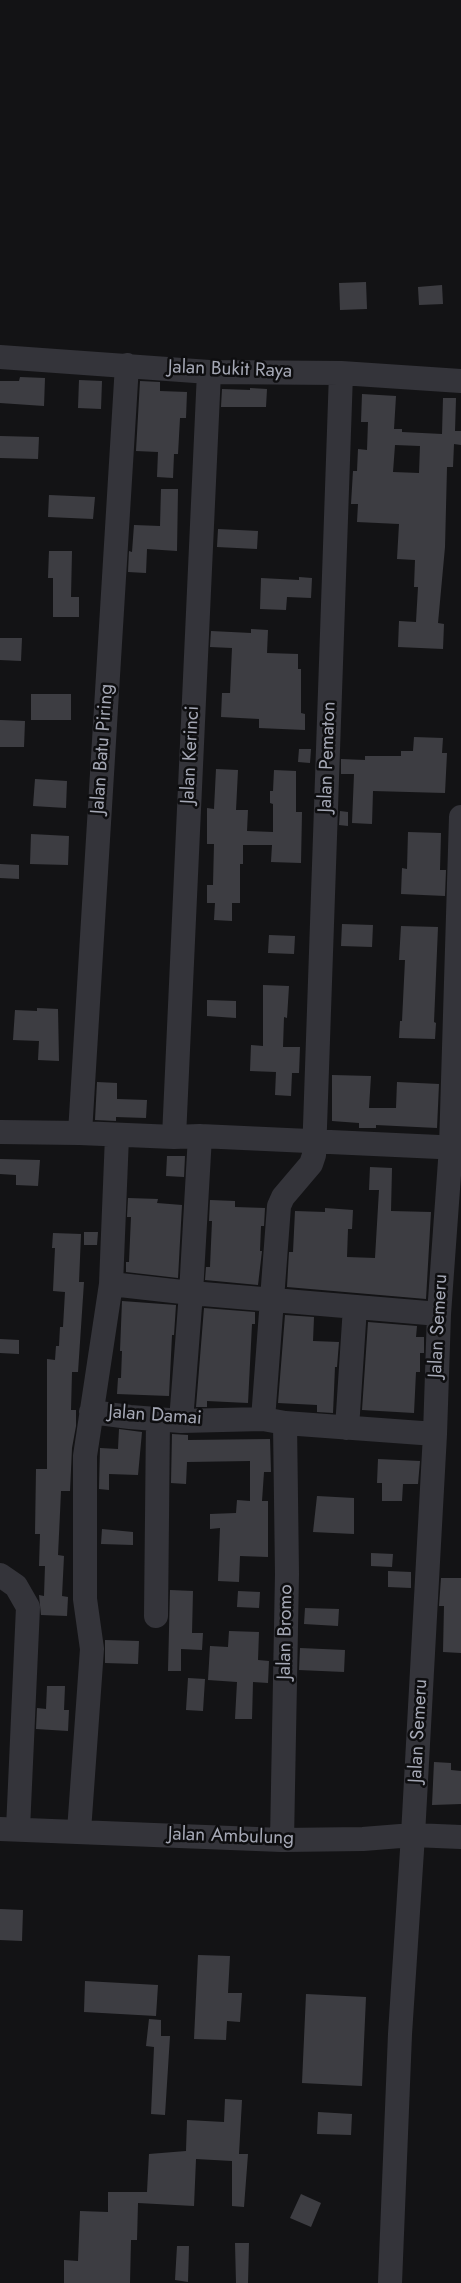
<!DOCTYPE html>
<style>
body{margin:0}
canvas{display:block;background:#131315}
</style>
<canvas width="461" height="2283"></canvas>
<script>
const c = document.querySelector('canvas').getContext('2d');
c.lineJoin = 'round';
function fillPath(path, color) { c.fillStyle = color; c.fill(path, 'evenodd'); }
const shape = rows => new Path2D(rows.map(r => 'M' + r).join(''));
function strokePath(path, color, width, dash) { c.strokeStyle = color; c.lineWidth = width; c.lineCap = dash ? 'butt' : 'round'; c.setLineDash(dash || []); c.stroke(path); }
function label(font, color, halo, rows, align = 'center') {
  c.font = font + ' Jost,sans-serif'; c.lineWidth = 5; c.setLineDash([]); c.textBaseline = 'middle'; c.strokeStyle = halo; c.fillStyle = color; for (const [text, x, y, turn = 0] of rows) {
    c.save(); c.translate(x, y); c.rotate((+turn || 0) * Math.PI / 180); c.textAlign = isNaN(turn) ? turn : align; if (halo) c.strokeText(text, 0, 0); c.fillText(text, 0, 0); c.restore();
  }
}
const building = shape([
 [366,282,367,309,340,310,339,283],
 [442,285,443,304,419,305,418,287],
 [20,377,45,378,44,406,0,403,0,381,19,381],
 [79,380,102,381,101,409,78,408],
 [140,381,160,382,160,391,187,392,186,418,180,418,178,454,174,454,173,478,157,477,158,452,136,451],
 [250,388,267,389,266,407,221,407,222,389,250,390],
 [362,394,396,396,394,429,402,429,402,432,442,434,443,398,456,398,455,431,461,431,461,445,454,444,453,467,447,467,445,547,438,623,444,624,443,649,398,647,399,621,416,622,418,587,414,587,415,560,397,559,399,524,357,522,358,504,351,504,353,471,357,471,358,449,367,450,368,422,361,422],
 [395,445,420,446,419,473,393,472],
 [0,436,39,437,38,459,0,458],
 [161,489,178,489,177,551,147,549,146,573,128,572,129,551,132,552,134,525,160,526],
 [49,495,95,497,93,519,48,517],
 [218,529,258,531,257,549,217,547],
 [49,551,72,551,71,597,79,597,79,617,53,617,53,578,48,578],
 [299,577,312,578,311,598,287,597,286,610,260,609,261,578,299,580],
 [251,629,268,630,267,653,298,654,298,669,301,669,301,713,305,714,305,730,259,728,259,719,221,717,222,693,230,693,232,648,210,647,211,631,251,633],
 [0,638,22,638,21,661,0,660],
 [31,694,71,694,71,720,31,720],
 [0,720,25,721,24,747,0,747],
 [414,737,443,738,442,753,447,753,445,793,373,791,372,824,352,823,354,774,341,774,341,759,365,760,365,756,401,756,401,751,413,751],
 [299,749,311,749,310,763,298,762],
 [216,769,238,770,236,810,248,810,247,831,273,832,273,804,270,803,270,791,273,791,274,770,296,771,296,812,302,812,301,863,271,862,272,845,243,845,243,864,240,864,240,903,232,903,232,921,214,920,215,903,207,903,207,885,213,885,214,844,207,844,207,808,214,809],
 [35,779,67,781,66,808,33,806],
 [340,811,348,812,348,826,339,825],
 [408,832,441,833,440,870,446,870,445,896,401,894,402,868,407,869],
 [31,834,69,836,68,865,30,864],
 [0,864,19,865,19,879,0,878],
 [342,924,373,925,372,947,341,946],
 [401,926,438,927,434,1022,436,1023,435,1039,399,1038,400,1021,402,1021,405,960,399,960],
 [269,935,295,936,294,954,268,953],
 [263,985,289,986,287,1018,284,1017,283,1047,300,1047,299,1073,292,1073,291,1096,275,1095,276,1072,250,1071,251,1045,263,1046],
 [207,1000,236,1001,236,1018,207,1016],
 [37,1008,58,1009,59,1061,38,1060,39,1041,13,1040,15,1010,37,1011],
 [332,1075,371,1076,369,1108,396,1108,397,1082,439,1084,437,1128,376,1125,376,1128,359,1128,359,1123,332,1121],
 [97,1082,117,1083,117,1099,147,1100,146,1118,116,1117,116,1121,95,1120],
 [167,1156,185,1156,184,1177,166,1176],
 [0,1159,40,1160,38,1186,16,1185,16,1175,0,1174],
 [370,1167,392,1168,391,1211,431,1212,426,1299,287,1287,289,1252,293,1252,295,1211,325,1212,325,1208,353,1210,352,1229,348,1229,347,1257,375,1258,379,1190,369,1190],
 [128,1198,158,1199,157,1203,182,1205,178,1278,126,1272,126,1262,129,1262,131,1217,127,1217],
 [210,1200,235,1201,235,1207,265,1208,264,1226,261,1226,260,1251,262,1251,258,1285,205,1280,206,1267,210,1267,212,1221,209,1221],
 [84,1232,98,1232,97,1245,84,1245],
 [53,1233,81,1234,79,1282,84,1282,78,1372,72,1372,71,1410,76,1410,76,1426,72,1448,70,1491,61,1491,60,1513,58,1555,64,1556,62,1596,68,1597,67,1616,41,1615,39,1595,44,1596,45,1566,39,1566,40,1534,35,1534,36,1469,47,1469,47,1359,55,1360,56,1346,59,1346,60,1327,63,1327,65,1292,53,1291,55,1248,52,1248],
 [122,1301,176,1305,174,1335,172,1335,169,1396,117,1394,118,1378,121,1378,122,1351,120,1351],
 [204,1308,255,1312,255,1324,252,1324,248,1403,207,1401,207,1407,196,1407],
 [285,1315,314,1317,313,1341,339,1342,337,1367,335,1367,333,1413,317,1412,317,1405,278,1403],
 [368,1322,417,1326,416,1337,424,1337,424,1353,420,1353,420,1372,416,1372,414,1413,362,1410],
 [0,1339,19,1340,19,1354,0,1353],
 [119,1429,142,1432,138,1475,109,1474,109,1490,99,1489,100,1448,118,1449],
 [172,1434,188,1435,188,1440,270,1439,271,1472,264,1472,262,1501,268,1501,268,1557,240,1556,239,1582,218,1581,220,1528,210,1529,210,1514,236,1513,237,1500,250,1501,250,1461,187,1462,186,1484,171,1483],
 [378,1459,420,1461,418,1484,403,1484,402,1501,382,1501,382,1483,377,1483],
 [317,1496,354,1498,354,1534,313,1532],
 [102,1529,133,1532,133,1545,101,1544],
 [371,1553,393,1554,392,1567,371,1566],
 [388,1571,411,1572,411,1588,388,1587],
 [441,1578,461,1578,461,1653,443,1652,444,1606,439,1606],
 [170,1590,193,1591,192,1633,203,1633,202,1650,181,1649,181,1671,168,1671],
 [238,1591,260,1592,259,1608,237,1607],
 [305,1608,339,1609,338,1626,304,1624],
 [229,1631,259,1632,258,1660,269,1661,268,1683,253,1682,252,1719,235,1719,237,1682,208,1680,210,1646,228,1647],
 [105,1640,139,1641,138,1664,105,1663],
 [300,1648,345,1650,344,1672,299,1670],
 [188,1678,205,1679,203,1711,186,1710],
 [47,1686,65,1686,64,1710,69,1710,68,1731,36,1729,37,1708,46,1709],
 [434,1762,451,1763,451,1770,461,1771,461,1804,432,1805],
 [0,1909,23,1910,22,1941,0,1940],
 [198,1955,230,1956,228,1993,242,1993,240,2022,227,2021,226,2040,194,2039],
 [85,1981,158,1985,156,2016,84,2012],
 [306,1994,366,1997,362,2086,302,2083],
 [149,2019,161,2020,161,2036,170,2036,165,2115,151,2114,154,2047,146,2046],
 [225,2099,242,2100,239,2154,248,2154,244,2207,232,2206,232,2161,196,2159,194,2206,138,2203,137,2240,131,2240,130,2283,64,2283,64,2260,78,2261,80,2211,108,2212,108,2192,147,2192,149,2154,186,2151,187,2120,224,2122],
 [318,2112,352,2114,351,2135,317,2134],
 [301,2194,321,2203,311,2227,290,2218],
 [235,2243,249,2243,248,2283,236,2283],
 [177,2246,189,2246,188,2282,175,2280]
]);
const minor = shape([
 [0,357,209,372,341,373,461,381],
 [0,1132,80,1133,174,1137,200,1136,461,1148],
 [80,1133,127,365],
 [174,1137,209,372],
 [111,1284,191,1293,439,1314],
 [91,1412,130,1417,181,1421,263,1419,285,1423,435,1434],
 [263,1419,279,1206,283,1197,311,1164,314,1155,341,373],
 [181,1421,191,1293,200,1136],
 [347,1428,355,1307],
 [0,1575,16,1586,28,1607,18,1829],
 [156,1616,158,1419],
 [0,1829,282,1840,363,1839,413,1835,461,1837],
 [79,1831,92,1649,85,1599,85,1456,111,1284,117,1136],
 [282,1840,287,1574,285,1423],
 [390,2283,400,2034,413,1835,435,1434,439,1314,451,1147,461,817]
]);
const streetNames = [
 ["Jalan Bukit Raya",230,370,2],
 ["Jalan Batu Piring",103,749,-86],
 ["Jalan Kerinci",191,755,-87],
 ["Jalan Pematon",328,757,-88],
 ["Jalan Semeru",439,1326,-87],
 ["Jalan Damai",155,1416,4],
 ["Jalan Bromo",286,1632,-89],
 ["Jalan Semeru",419,1731,-87],
 ["Jalan Ambulung",231,1837,2]
];
fillPath(building, '#3d3d42');
strokePath(minor, '#34343a', 24);
label('19px', '#a5a8b5', '#0e0e10', streetNames);
</script>
